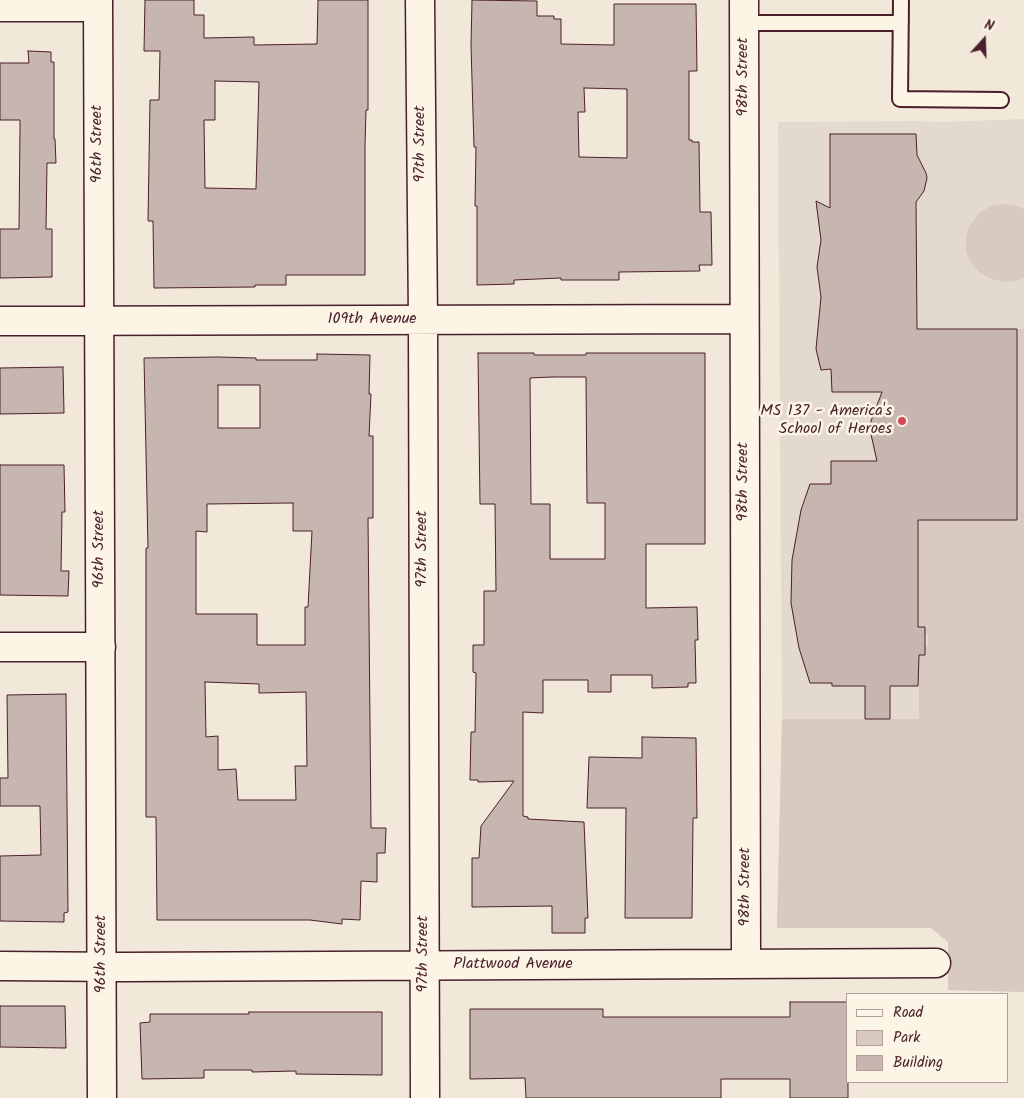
<!DOCTYPE html>
<style>
body{margin:0}
#map{position:relative;width:1024px;height:1098px;overflow:hidden;background:#f1e8da;font-family:Kalam,sans-serif}
canvas{display:block}
.legend{position:absolute;left:846px;top:993px;width:162px;height:90px;box-sizing:border-box;background:#fcf5e5;border:1px solid #b59f9b;margin:0;padding:6px 9px;list-style:none;font-size:15px;color:#4a1f2b}
.legend li{display:flex;align-items:center;gap:10px;height:25px}
.legend b{width:25px;border:1px solid #b59f9b}
.north{position:absolute;left:959px;top:15px;width:50px;height:50px;-webkit-text-stroke:4px #fcf5e5;paint-order:stroke;rotate:20deg;font-size:14px;font-weight:700;line-height:20px;text-align:center;color:#4a1f2b}
.north::after{content:'';display:block;margin:auto;width:18px;height:22px;background:#4a1f2b;clip-path:polygon(50% 0,100% 100%,50% 72%,0 100%)}
</style>
<div id="map">
<canvas width="1024" height="1098"></canvas>
<ul class="legend">
<li><b style="height:6px;background:#fcf5e5"></b>Road</li>
<li><b style="height:14px;background:#d8cac0"></b>Park</li>
<li><b style="height:14px;background:#c7b6af"></b>Building</li>
</ul>
<div class="north">N</div>
</div>
<script>
const c = document.querySelector('canvas').getContext('2d');
c.lineJoin = 'round';
function fillPath(path, color) { c.fillStyle = color; c.fill(path, 'evenodd'); }
const shape = rows => new Path2D(rows.map(r => 'M' + r).join(''));
function strokePath(path, color, width, dash) { c.strokeStyle = color; c.lineWidth = width; c.lineCap = dash ? 'butt' : 'round'; c.setLineDash(dash || []); c.stroke(path); }
function label(font, color, halo, rows, align = 'center') {
  c.font = font + ' Kalam,sans-serif'; c.lineWidth = 5; c.setLineDash([]); c.textBaseline = 'middle'; c.strokeStyle = halo; c.fillStyle = color; for (const [text, x, y, turn = 0] of rows) {
    c.save(); c.translate(x, y); c.rotate((+turn || 0) * Math.PI / 180); c.textAlign = isNaN(turn) ? turn : align; if (halo) c.strokeText(text, 0, 0); c.fillText(text, 0, 0); c.restore();
  }
}
const built = shape([
 [1024,119,1024,992,948,990,948,942,931,928,777,928,782,719,778,122,918,121,941,122]
]);
const green = shape([
 [1002,204,1018,206,1024,209,1024,278,1019,280,1006,282,992,279,980,273,971,263,966,251,966,237,969,227,978,214,991,206],
 [1017,329,1024,329,1024,992,948,990,948,942,931,928,777,928,782,719,919,719,919,655,925,654,925,646,928,646,928,634,925,634,925,627,918,627,918,520,1017,519]
]);
const building = shape([
 [145,0,194,0,194,15,204,15,204,38,254,37,254,45,317,44,318,0,368,0,368,110,366,110,365,145,365,275,286,275,286,285,255,285,255,287,154,288,153,221,148,221,150,100,159,100,160,51,144,51,145,0],
 [215,81,259,82,256,189,205,188,204,120,215,120,215,81],
 [472,0,537,1,537,16,554,16,554,19,561,19,561,44,614,45,614,4,696,4,697,71,689,71,689,140,692,140,692,142,699,142,700,212,711,212,712,265,699,265,700,271,619,272,619,280,561,280,561,278,514,280,514,284,477,285,477,206,475,206,476,147,474,147,471,46,472,0],
 [584,88,627,89,627,158,579,157,578,112,585,112,584,88],
 [28,51,51,52,51,62,54,62,54,139,55,139,56,163,47,163,46,229,52,229,52,277,0,278,0,229,19,229,20,128,20,120,0,120,0,63,29,63,28,51],
 [830,134,916,134,917,155,926,173,927,178,924,191,916,202,917,329,1017,329,1017,520,918,520,918,627,925,627,925,655,919,655,918,686,890,686,890,719,865,719,865,686,832,686,832,683,810,683,799,648,791,603,792,560,801,510,810,484,831,484,831,461,877,461,870,430,871,421,882,392,832,392,831,369,821,370,816,349,821,297,817,267,821,240,816,201,830,208,830,134],
 [478,353,534,353,534,355,586,355,586,353,705,353,705,544,646,544,646,608,697,607,698,640,695,640,696,683,688,683,688,687,652,688,652,675,611,675,611,692,588,692,588,680,543,680,543,713,523,712,523,816,528,817,528,819,584,822,588,918,585,918,585,933,552,933,552,906,472,907,472,858,479,858,481,826,514,781,478,782,478,780,470,780,471,732,475,732,476,673,473,672,473,645,484,645,484,591,496,591,495,504,480,504,478,353],
 [552,377,586,377,587,503,605,503,605,559,550,559,550,504,531,504,530,378,552,377],
 [317,354,370,355,369,394,371,394,369,436,373,436,373,518,368,518,371,828,386,828,385,853,377,853,377,882,361,881,360,920,342,919,342,924,310,920,157,920,156,817,146,817,146,548,148,548,144,358,218,357,256,358,256,360,317,360,317,354],
 [218,385,260,385,260,428,218,428,218,385],
 [293,503,293,531,312,531,308,607,305,607,305,645,257,645,257,614,196,614,196,531,207,532,207,504,293,503],
 [205,682,259,684,259,693,306,692,307,766,295,766,296,800,238,800,236,769,218,770,218,736,206,737,205,682],
 [63,367,64,413,0,414,0,368,63,367],
 [0,465,64,465,65,512,62,512,61,571,69,571,68,596,0,595,0,465],
 [66,694,68,912,64,913,64,922,0,921,0,856,41,855,40,806,0,806,0,778,8,778,7,695,66,694],
 [642,737,696,738,697,818,693,818,692,918,625,918,626,808,587,808,589,757,642,758,642,737],
 [790,1002,848,1002,848,1098,790,1098,790,1079,721,1079,721,1098,526,1098,525,1078,470,1079,470,1009,603,1009,603,1017,790,1017,790,1002],
 [0,1006,65,1006,66,1048,0,1047,0,1006],
 [249,1012,382,1012,382,1075,296,1074,296,1071,252,1072,252,1070,204,1070,204,1078,142,1079,140,1023,150,1022,150,1014,249,1014,249,1012]
]);
const service = shape([
 [901,0,900,99,1001,100],
 [744,23,901,23]
]);
const minor = shape([
 [98,0,102,1098],
 [420,0,423,320,425,1098],
 [744,0,746,963],
 [0,7,98,7],
 [0,321,744,319],
 [0,647,101,647],
 [0,966,125,967,936,963]
]);
const markers = [
 [902,421,5,"#d1495b"]
];
const streetNames = [
 ["98th Street",744,77,-90],
 ["96th Street",98,144,-90],
 ["97th Street",421,144,-90],
 ["109th Avenue",372,320],
 ["98th Street",744,482,-90],
 ["96th Street",100,549,-90],
 ["97th Street",423,549,-90],
 ["98th Street",746,887,-90],
 ["96th Street",102,954,-90],
 ["97th Street",424,954,-90],
 ["Plattwood Avenue",513,965]
];
const poiNames = [
 ["MS 137 - America's",892,412],
 ["School of Heroes",892,430]
];
fillPath(built, '#e4d9cd');
fillPath(green, '#d8cac0');
fillPath(building, '#c7b6af');
strokePath(building, '#4a1f2b', 1);
strokePath(service, '#4a1f2b', 18);
strokePath(minor, '#4a1f2b', 31);
strokePath(service, '#fcf5e5', 14);
strokePath(minor, '#fcf5e5', 28);
for (const [x, y, r, color] of markers) { const dot = new Path2D(); dot.arc(x, y, r, 0, 2 * Math.PI); c.fillStyle = color; c.fill(dot); strokePath(dot, '#fcf5e5', 2); }
label('16px', '#4a1f2b', '#fcf5e5', streetNames);
label('16px', '#4a1f2b', '#fcf5e5', poiNames, 'right');
</script>
